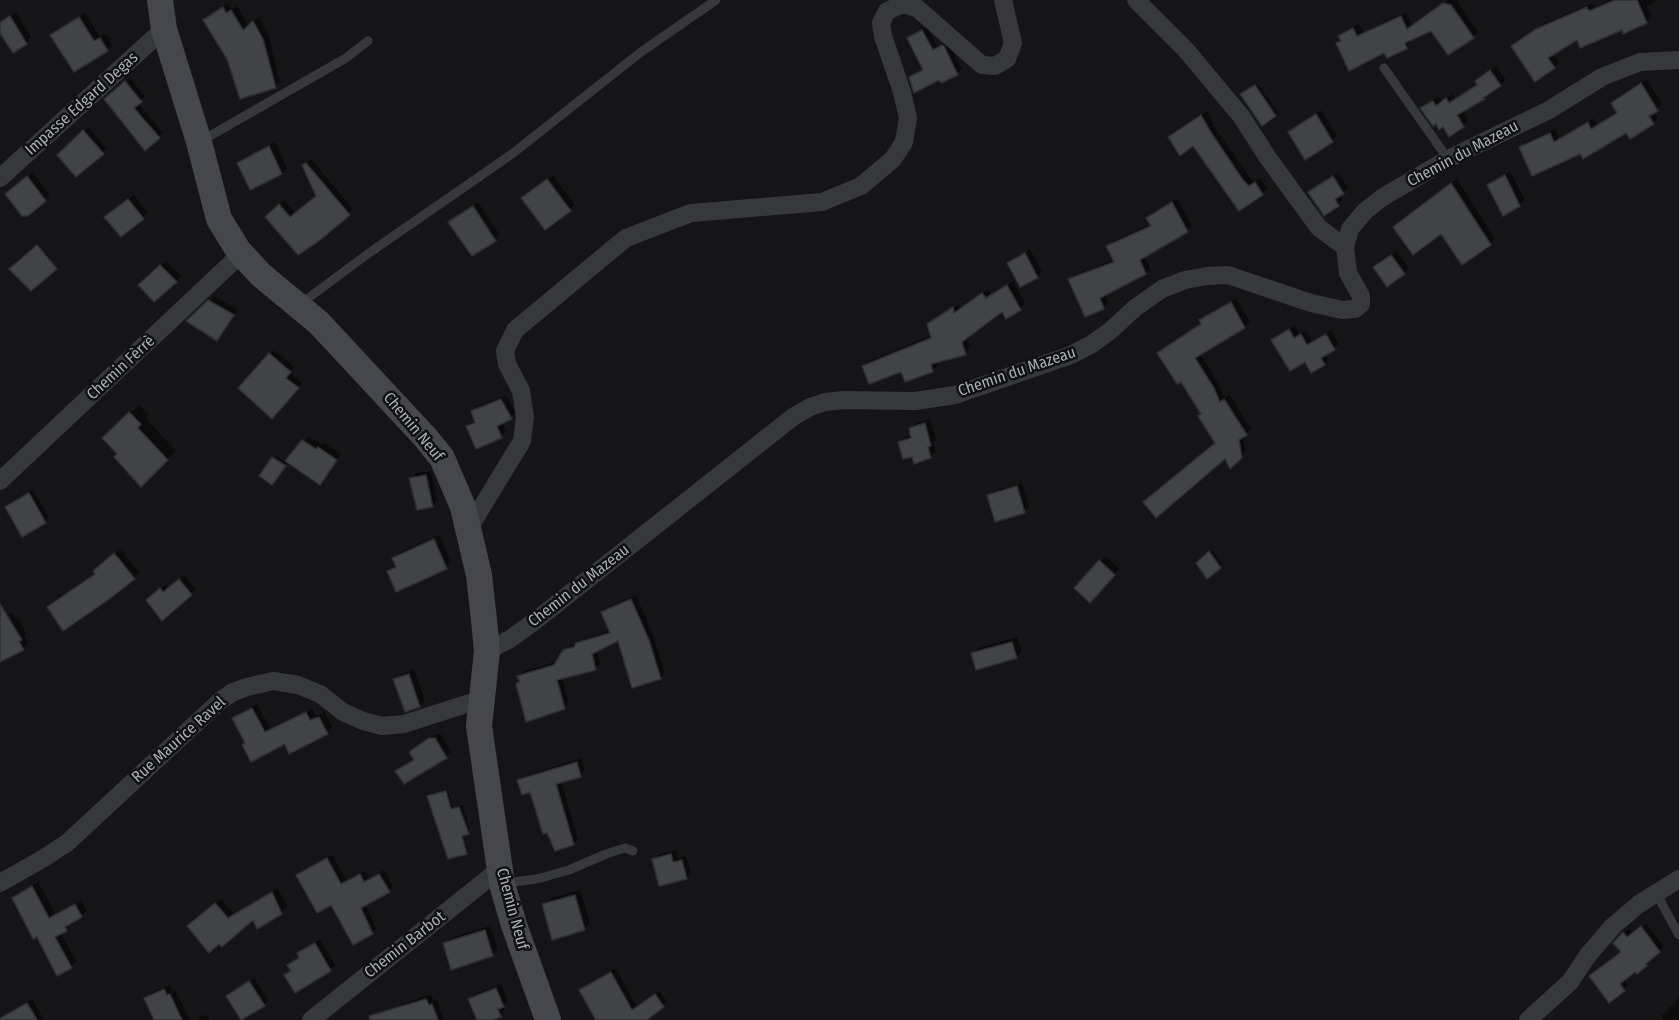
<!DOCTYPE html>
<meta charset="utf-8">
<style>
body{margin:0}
canvas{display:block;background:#151517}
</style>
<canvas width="1679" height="1020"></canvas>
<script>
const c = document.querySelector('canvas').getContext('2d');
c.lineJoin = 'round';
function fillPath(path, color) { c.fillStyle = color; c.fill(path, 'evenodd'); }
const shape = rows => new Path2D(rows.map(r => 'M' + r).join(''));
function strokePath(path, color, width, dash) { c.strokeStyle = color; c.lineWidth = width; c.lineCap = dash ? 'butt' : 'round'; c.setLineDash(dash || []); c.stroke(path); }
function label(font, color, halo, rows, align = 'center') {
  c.font = font + ' "Fira Sans Condensed",sans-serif'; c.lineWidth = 5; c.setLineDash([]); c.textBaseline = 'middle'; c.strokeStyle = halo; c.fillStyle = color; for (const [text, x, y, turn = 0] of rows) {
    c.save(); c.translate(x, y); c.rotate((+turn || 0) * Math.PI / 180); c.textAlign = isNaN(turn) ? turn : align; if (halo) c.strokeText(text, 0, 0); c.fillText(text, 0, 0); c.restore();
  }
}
const shadow = shape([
 [1448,0,1456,0,1478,32,1449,53,1432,29,1410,39,1411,42,1406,47,1385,51,1337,44,1342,39,1340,36,1345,31,1359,24,1363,32,1406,12,1412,25],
 [1610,0,1656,0,1647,6,1651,17,1646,22,1578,38,1553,53,1559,62,1554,67,1518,42,1543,24,1593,3,1594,7],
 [228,3,232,9,237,6,249,26,259,17,268,34,280,82,275,87,229,58,205,21],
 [16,12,31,37,26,43,0,30,0,22],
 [85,12,100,37,106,34,112,45,107,50,52,35],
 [927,26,937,46,948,42,962,69,957,74,940,78,910,77,924,68,909,38],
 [1496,66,1506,80,1484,98,1462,110,1468,121,1463,126,1443,125,1422,108,1439,96,1442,102,1452,94,1455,98,1478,83,1483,76],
 [130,78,145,97,138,103,163,133,146,149,110,95],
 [1646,79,1662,104,1654,111,1658,118,1653,123,1626,131,1580,152,1521,147,1526,142,1555,129,1559,138,1593,118,1597,125,1618,111,1618,98],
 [1257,84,1278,112,1263,123,1245,92],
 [1321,110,1337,136,1305,158,1290,132],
 [1207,111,1216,129,1248,175,1254,182,1260,178,1268,189,1239,209,1194,144,1170,137],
 [88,127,107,149,76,175,59,155],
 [275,142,287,168,282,173,239,163,244,158],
 [311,159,353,209,318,240,267,217,284,200,296,214,317,196,304,165],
 [1510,171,1525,200,1519,205,1489,186],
 [32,172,50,195,45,200,12,189],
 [1338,172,1348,188,1340,195,1343,200,1324,214,1310,192],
 [553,175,575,205,570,210,529,193],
 [1457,179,1495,239,1490,244,1400,222],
 [134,195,148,213,121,235,111,212],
 [1177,199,1192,226,1145,256,1150,268,1146,273,1105,294,1108,303,1103,307,1086,315,1070,280,1075,275,1114,260,1108,246,1113,241,1151,224,1148,218,1152,213],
 [478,202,500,235,473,254,450,222],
 [1030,249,1042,272,1037,276,1020,285,1009,263],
 [1396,251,1409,268,1404,273,1375,267],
 [166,261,181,276,176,281,145,279],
 [1013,281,1025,303,1020,308,1003,310,967,336,970,348,965,353,936,361,938,365,932,370,864,366,869,361,932,335,929,324,958,304,959,309,988,289,991,294],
 [215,296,238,310,216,339,189,321],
 [1236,298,1250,322,1245,327,1200,353,1218,383,1225,398,1230,395,1251,429,1243,436,1246,451,1231,466,1181,380,1159,353,1202,323,1201,320,1206,315],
 [1294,325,1300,334,1306,331,1312,341,1331,330,1339,344,1325,354,1328,359,1324,364,1305,360,1273,340],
 [274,350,294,367,290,372,302,383,276,413,240,388],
 [506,395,516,413,502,422,506,432,501,436,468,427,476,421,472,412,477,407],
 [139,405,149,415,145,418,176,451,141,484,119,454,104,438],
 [930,419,936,439,933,442,936,452,930,457,900,442,905,437,912,435,910,429,916,423],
 [308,436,322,445,324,443,341,454,324,479,288,462,274,481,261,476,276,455,286,463],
 [431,471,437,500,432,506,411,479,416,473],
 [1022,483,1029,507,1024,511,989,496,993,491],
 [33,490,49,517,45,522,12,503],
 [439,535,451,562,446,567,388,571,396,565,393,558,399,553],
 [120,549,139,572,134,577,108,599,54,602,96,573,100,566],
 [1212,550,1222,564,1208,577,1198,563],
 [1106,556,1119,569,1096,596,1076,588],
 [184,575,196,589,163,619,153,595,166,584,168,588],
 [636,595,653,635,665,673,660,678,619,639,597,650,600,664,595,669,562,677,569,703,564,708,521,681,519,676,524,671,558,661,570,645,579,643,583,639,611,630,603,612,608,607],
 [12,612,17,620,19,619,26,633,24,636,28,643,23,648,0,660,0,618],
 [1017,637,1022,651,1016,657,972,654,978,648],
 [414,669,425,700,419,706,395,679,401,674],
 [257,704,270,728,312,708,316,716,325,712,332,728,327,733,246,743,234,718,239,713],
 [436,734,441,734,451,752,446,757,397,771,415,759,411,752,416,747],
 [581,758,585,770,580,775,561,781,578,839,573,844,531,790,519,780,524,776],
 [448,790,453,808,462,805,470,830,463,834,468,850,466,852,429,797],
 [676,850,678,858,686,856,691,873,686,878,654,859,658,855],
 [332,855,346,880,365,871,369,878,384,870,393,886,389,891,365,904,376,928,372,933,298,875,303,870],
 [38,882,55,913,81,900,87,911,70,922,72,924,61,933,76,961,71,967,37,935,14,898,19,893],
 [278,888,287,907,281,913,258,926,253,917,219,942,194,921,221,899,234,914],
 [580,890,590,923,584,929,544,905,549,899],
 [1646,923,1664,947,1650,959,1651,960,1646,965,1636,970,1624,979,1628,985,1609,1001,1622,952,1622,935,1629,928,1633,934],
 [490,926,498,950,492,955,445,944,451,938],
 [320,939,335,965,330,970,286,975,292,970,289,965,300,956,299,954],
 [615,968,637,1007,660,991,667,1002,644,1020,598,1020,581,990],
 [254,978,268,1000,264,1004,228,996],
 [501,984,508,1001,503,1005,505,1011,500,1016,489,1020,479,1020,470,999,475,994],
 [169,985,172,991,175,990,190,1020,168,1020,146,998,151,993],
 [431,994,434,1001,437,1000,444,1020,400,1020,397,1009,402,1004],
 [1679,998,1679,1020,1663,1020,1661,1016],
 [32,999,44,1020,0,1020,0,1017],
 [206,1014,210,1020,196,1020]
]);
const building = shape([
 [1615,0,1637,0,1647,23,1623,34,1622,30,1580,48,1577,40,1548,58,1555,68,1535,82,1511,46,1536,29,1587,7,1589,11,1615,0],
 [1443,3,1451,5,1474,38,1448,55,1431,31,1405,43,1407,49,1387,58,1384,53,1349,71,1336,43,1341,41,1338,36,1353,28,1357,36,1401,16,1407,29,1443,3],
 [223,7,226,13,231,10,243,30,253,21,263,39,276,88,240,99,227,59,203,20,223,7],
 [10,16,27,44,13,53,0,33,0,22,10,16],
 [79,17,94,41,100,38,108,51,74,72,50,35,79,17],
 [922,30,933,50,942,45,944,46,958,75,941,83,939,80,914,93,909,77,923,70,907,38,922,30],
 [1490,70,1501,86,1483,98,1485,99,1457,115,1464,127,1449,137,1443,127,1439,130,1436,124,1433,126,1420,108,1433,101,1436,106,1446,98,1449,103,1477,85,1475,81,1490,70],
 [125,81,142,102,134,108,160,138,145,151,104,99,125,81],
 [1641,83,1658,111,1649,116,1654,124,1630,139,1626,133,1583,159,1580,154,1532,176,1519,147,1550,133,1554,142,1588,122,1591,129,1617,113,1611,103,1641,83],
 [1255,85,1276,116,1262,126,1240,94,1255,85],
 [1316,114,1333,142,1305,160,1288,132,1316,114],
 [1201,115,1212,134,1243,180,1249,186,1255,182,1263,195,1239,211,1193,146,1180,156,1168,137,1201,115],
 [83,130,104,154,76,177,57,155,83,130],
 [269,146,282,174,250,190,237,163,269,146],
 [306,163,350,215,319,241,298,255,265,217,279,204,290,217,316,196,302,165,306,163],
 [1505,175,1520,206,1503,216,1487,185,1505,175],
 [27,176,46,201,28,216,22,216,5,194,27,176],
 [1333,176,1344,194,1335,199,1339,206,1324,216,1308,192,1333,176],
 [547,179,571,211,545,230,521,198,547,179],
 [1451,183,1491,245,1462,265,1441,234,1413,255,1393,227,1451,183],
 [128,199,144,219,121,237,104,217,128,199],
 [1172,202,1188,232,1140,260,1146,274,1100,298,1104,309,1085,317,1068,279,1114,262,1106,246,1151,226,1146,218,1172,202],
 [473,206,496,241,472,256,448,222,473,206],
 [37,245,57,269,31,291,9,269,37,245],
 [1025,253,1038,278,1020,287,1007,263,1025,253],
 [1391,255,1405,274,1387,287,1373,267,1391,255],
 [160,265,177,282,154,302,138,285,160,265],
 [1007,285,1021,310,1006,319,1002,312,962,342,966,355,931,364,933,372,905,382,901,372,869,384,862,366,931,338,927,324,953,307,954,313,982,293,986,298,1007,285],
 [208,300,234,315,217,341,186,321,208,300],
 [1231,302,1245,328,1195,358,1214,388,1220,402,1224,399,1247,435,1239,440,1242,458,1230,469,1225,459,1156,518,1143,502,1215,443,1198,416,1201,414,1181,382,1177,384,1157,353,1201,324,1199,320,1231,302],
 [1289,329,1294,338,1301,334,1307,345,1326,334,1335,350,1321,358,1325,365,1311,373,1305,362,1290,371,1271,340,1289,329],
 [269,353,291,372,286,378,299,388,272,419,238,388,269,353],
 [501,399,512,419,497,426,502,438,476,449,466,426,475,423,471,411,501,399],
 [129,412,141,424,138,428,168,460,141,487,114,457,117,454,102,438,129,412],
 [925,423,931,446,928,447,931,458,914,464,912,457,903,459,898,442,911,438,909,428,925,423],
 [302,440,316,449,318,447,337,460,320,485,285,461,302,440],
 [272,457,286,466,272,485,259,476,272,457],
 [426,475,433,507,417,510,409,478,426,475],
 [1017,486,1025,513,995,522,987,495,1017,486],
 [29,493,46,523,22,537,5,507,29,493],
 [434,539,447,569,396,592,387,571,396,567,392,558,434,539],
 [1209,551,1221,568,1207,579,1196,563,1209,551],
 [114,553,135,579,108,600,63,631,47,607,95,574,93,571,114,553],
 [1099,560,1115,575,1090,603,1074,588,1099,560],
 [179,579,192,595,162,621,146,600,160,588,163,592,179,579],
 [631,599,649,640,661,679,632,688,618,641,592,654,596,670,557,680,565,709,526,722,516,684,520,681,517,676,554,665,563,650,574,647,576,643,610,633,601,612,631,599],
 [0,604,22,640,19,641,24,650,0,662,0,604],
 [1012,642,1017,658,976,670,971,653,1012,642],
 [409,674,420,707,405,712,393,679,409,674],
 [252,708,265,732,306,712,310,720,319,717,328,734,289,754,285,744,251,762,242,745,245,743,232,718,252,708],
 [429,738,435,738,447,758,404,784,395,771,414,760,409,752,429,738],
 [577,762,581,777,556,784,574,845,555,851,547,833,543,834,530,792,522,795,517,780,577,762],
 [446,791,451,809,459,807,469,834,462,836,467,854,448,859,427,796,446,791],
 [671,854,673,862,682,860,687,879,659,886,652,859,671,854],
 [327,858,341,884,360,874,364,882,379,874,390,892,361,908,373,934,353,945,331,905,317,913,296,875,327,858],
 [32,886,49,918,75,904,82,917,65,927,67,931,55,937,72,968,57,976,37,937,33,939,12,898,32,886],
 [272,892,282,914,257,929,253,920,222,947,219,944,209,953,187,926,215,903,228,918,272,892],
 [575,895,585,930,552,940,542,904,575,895],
 [1641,926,1660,952,1646,964,1647,966,1637,974,1635,972,1620,984,1625,991,1609,1003,1589,976,1621,952,1613,943,1621,934,1623,932,1627,937,1641,926],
 [485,930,493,956,451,970,443,943,485,930],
 [315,943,331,971,295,993,284,975,291,971,287,965,299,958,297,953,315,943],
 [611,972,632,1010,655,994,664,1007,647,1020,596,1020,579,990,611,972],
 [249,981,265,1006,241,1020,226,996,249,981],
 [496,988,504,1007,498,1009,501,1017,493,1020,477,1020,468,999,496,988],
 [164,989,167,995,170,994,182,1020,154,1020,144,998,164,989],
 [426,999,429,1005,432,1004,438,1020,370,1020,369,1016,426,999],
 [27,1003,37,1020,0,1020,0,1018,27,1003]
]);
const service = shape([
 [1384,68,1448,159],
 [201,141,346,58,368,41],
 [299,305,369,253,512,154,641,52,716,0],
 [505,883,537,879,569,870,606,854,625,848,633,851],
 [1656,893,1679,935]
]);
const minor = shape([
 [1136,0,1186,50,1241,116,1268,158,1319,228,1345,247],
 [0,178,164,29],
 [0,481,241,254],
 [469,528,522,441,525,417,521,391,507,364,505,351,515,330,626,238,691,213,822,202,861,186,893,159,904,142,908,118,902,92,883,36,881,23,887,11,903,4,917,8,982,65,995,66,1007,59,1013,43,1003,0],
 [487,651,510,639,535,621,793,417,810,407,825,402,843,400,915,401,955,395,1071,355,1092,344,1110,331,1135,308,1162,289,1185,280,1207,276,1228,275,1311,303,1342,310,1355,309,1361,304,1361,296,1348,273,1345,247,1350,229,1365,211,1383,197,1448,159,1549,110,1602,77,1640,62,1679,60],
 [0,883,44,858,67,843,220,701,233,692,247,687,273,681,298,685,320,694,343,712,363,721,382,726,404,724,482,699],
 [311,1020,500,869],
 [1528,1020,1570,982,1588,955,1613,926,1639,904,1679,879]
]);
const secondary = shape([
 [160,0,164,29,199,142,219,219,238,250,261,275,319,323,425,437,442,458,463,507,479,575,484,620,487,651,479,726,502,884,514,925,548,1020]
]);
const streetNames = [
 ["Impasse Edgard Degas",82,104,-42],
 ["Chemin du Mazeau",1463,154,-28],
 ["Chemin Fèrrè",121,368,-43],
 ["Chemin du Mazeau",1017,372,-19],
 ["Chemin Neuf",413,427,50],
 ["Chemin du Mazeau",579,586,-38],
 ["Rue Maurice Ravel",179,740,-42],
 ["Chemin Neuf",512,909,75],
 ["Chemin Barbot",405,945,-38]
];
fillPath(shadow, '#0007');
fillPath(building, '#424347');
strokePath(building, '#2f3033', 1.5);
strokePath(service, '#36383c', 9);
strokePath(minor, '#36383c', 18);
strokePath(secondary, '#45474c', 26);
label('16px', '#a8adb7', '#101012', streetNames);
</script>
